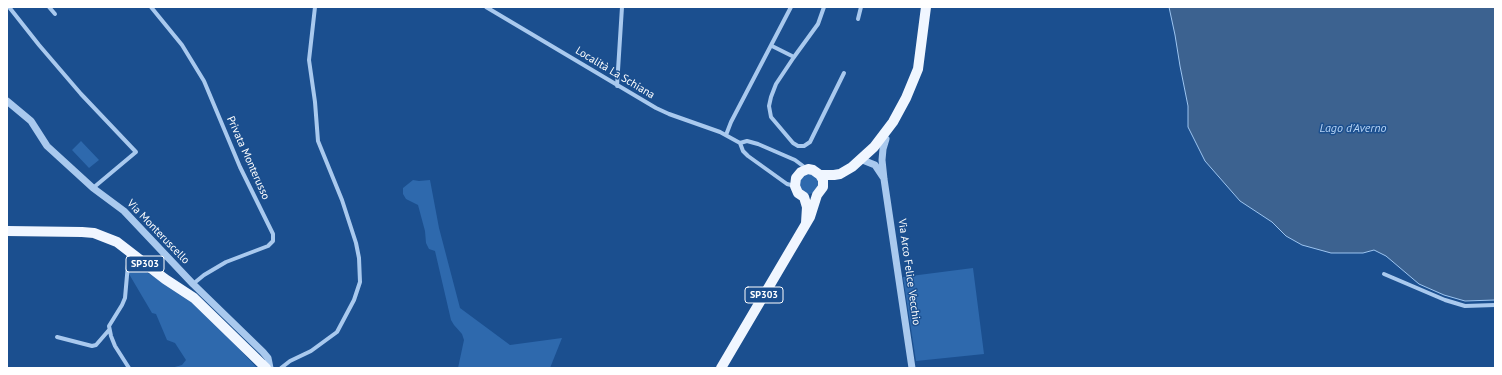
<!DOCTYPE html>
<meta charset="utf-8">
<style>
body{margin:0}
#map{position:relative;width:1502px;height:375px;overflow:hidden;background:#1b4f8f;font-family:"PT Sans",sans-serif}
canvas{display:block}
.frame{position:absolute;inset:0;border:8px solid #fff;pointer-events:none}
</style>
<div id="map">
<canvas width="1502" height="375"></canvas>
<div class="frame"></div>
</div>
<script>
const c = document.querySelector('canvas').getContext('2d');
c.lineJoin = 'round';
function fillPath(path, color) { c.fillStyle = color; c.fill(path, 'evenodd'); }
const shape = rows => new Path2D(rows.map(r => 'M' + r).join(''));
function strokePath(path, color, width, dash) { c.strokeStyle = color; c.lineWidth = width; c.lineCap = dash ? 'butt' : 'round'; c.setLineDash(dash || []); c.stroke(path); }
function label(font, color, halo, rows, align = 'center') {
  c.font = font + ' "PT Sans",sans-serif'; c.lineWidth = 3; c.setLineDash([]); c.textBaseline = 'middle'; c.strokeStyle = halo; c.fillStyle = color; for (const [text, x, y, turn = 0] of rows) {
    c.save(); c.translate(x, y); c.rotate((+turn || 0) * Math.PI / 180); c.textAlign = isNaN(turn) ? turn : align; if (halo) c.strokeText(text, 0, 0); c.fillText(text, 0, 0); c.restore();
  }
}
const green = shape([
 [81,141,99,160,89,168,72,150],
 '799 184a10 10 0 1 1 20 0a10 10 0 1 1-20 0Z',
 [413,180,419,181,430,180,439,228,460,308,510,345,562,338,550,368,458,368,464,340,462,334,454,325,451,320,435,251,429,249,426,243,425,231,418,205,406,199,403,194,403,188],
 [133,262,135,262,148,273,185,295,202,309,257,368,171,368,182,365,186,360,175,343,167,340,156,314,152,313,129,274,129,267],
 [973,268,984,354,916,361,903,277]
]);
const water = shape([
 [1169,7,1495,7,1495,300,1465,301,1444,295,1419,284,1386,256,1374,250,1363,253,1331,253,1302,245,1286,236,1272,222,1240,201,1205,161,1188,127,1188,106,1180,66,1175,35,1169,7]
]);
const minor = shape([
 [9,7,39,45,81,94,136,152,93,188],
 [49,7,55,14],
 [151,7,182,45,204,81,240,167,273,234,273,241,268,246,226,262,204,275,193,284],
 [486,7,656,108,669,114,720,132,740,143,743,151,748,156,787,184,795,186],
 [824,7,818,24,794,57,776,84,771,97,769,106,771,117,793,143,798,146,804,146,810,142,844,73],
 [858,19,861,7],
 [772,46,794,57],
 [617,86,622,7],
 [726,135,731,122,791,7],
 [740,143,747,141,758,144,795,160,807,169],
 [1384,274,1445,300,1465,306,1495,305],
 [57,337,92,346,96,345,109,330],
 [129,368,115,346,111,336,109,326,122,305,125,298,129,253],
 [281,368,290,361,311,351,337,332,354,300,360,282,359,258,356,243,342,200,318,141,315,102,309,60,315,7]
]);
const tertiary = shape([
 [7,101,31,121,47,146,93,188,124,211,193,284,263,352,268,358,270,368],
 [886,139,883,149,882,160,884,179,912,368],
 [865,161,875,165,883,177]
]);
const primary = shape([
 [820,175,834,175,840,174,852,167,874,147,893,122,906,98,918,69,926,7],
 [7,231,82,232,94,233,117,242,165,279,194,298,266,368],
 [721,368,810,217,817,195,823,187,823,180,820,175,813,170,808,169,801,172,796,178,795,186,798,193,804,197,807,207,806,223]
]);
const shields = [
 [145,264,38],
 [764,295,38]
];
const shieldNames = [
 ["SP303",145,264],
 ["SP303",764,295]
];
const streetNames = [
 ["Località La Schiana",615,73,31],
 ["Privata Monterusso",248,158,66],
 ["Via Monteruscello",158,232,46],
 ["Via Arco Felice Vecchio",909,272,82]
];
const waterNames = [
 ["Lago d'Averno",1353,129]
];
fillPath(green, '#2e69ad');
fillPath(water, '#3c6290');
strokePath(water, '#9cc4f0', 1);
strokePath(minor, '#a9c9ee', 4);
strokePath(tertiary, '#a9c9ee', 7);
strokePath(primary, '#f0f6ff', 10);
for (const [x, y, w] of shields) { const box = new Path2D(); box.roundRect(x - w / 2, y - 8, w, 16, 3); c.fillStyle = '#1b4f8f'; c.fill(box); strokePath(box, '#fff', 1); }
label('bold 10px', '#fff', null, shieldNames);
label('11px', '#fff', '#1b4f8f', streetNames);
label('italic 12px', '#b5d3f5', '#1b4f8f', waterNames);
</script>
